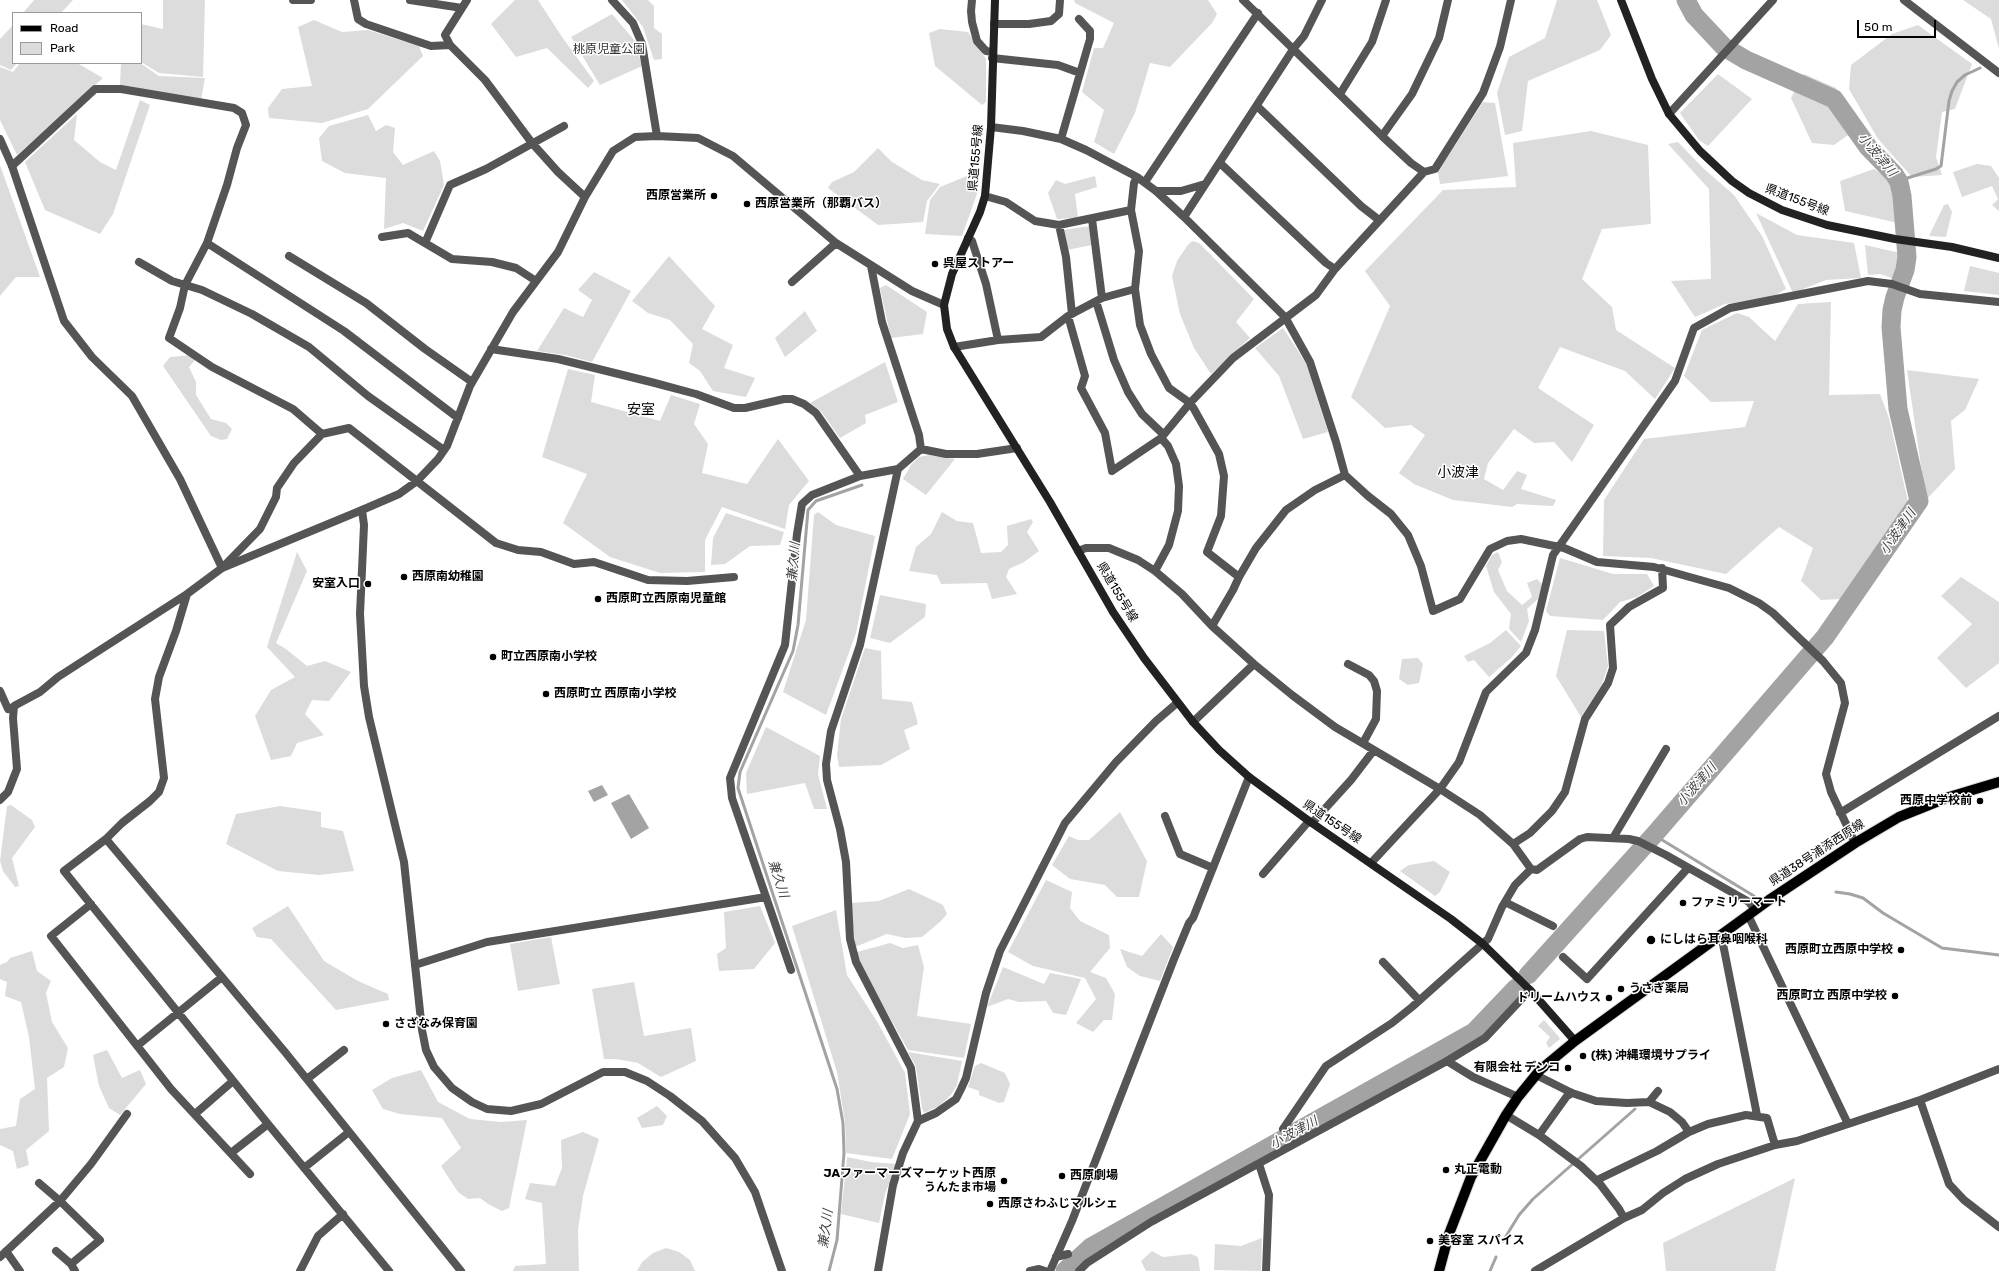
<!DOCTYPE html>
<meta charset="utf-8">
<style>
body{margin:0}
#map{position:relative;width:1999px;height:1271px;overflow:hidden;background:#fff;font-family:Rubik,sans-serif}
canvas{display:block}
.legend{position:absolute;left:12px;top:12px;width:130px;height:52px;box-sizing:border-box;background:#fff;border:1px solid #999;margin:0;padding:5px 7px;list-style:none;font-size:12px;color:#000}
.legend li{display:flex;align-items:center;gap:8px;height:20px}
.legend b{width:20px;border:1px solid #999}
.scale{position:absolute;left:1857px;top:20px;width:79px;height:18px;box-sizing:border-box;border:2px solid #000;border-top:0;padding-left:5px;font-size:12px;line-height:14px;white-space:nowrap;color:#000;-webkit-text-stroke:3px #fff;paint-order:stroke}
</style>
<div id="map">
<canvas width="1999" height="1271"></canvas>
<ul class="legend">
<li><b style="height:5px;background:#000"></b>Road</li>
<li><b style="height:11px;background:#dcdcdc"></b>Park</li>
</ul>
<div class="scale">50 m</div>
</div>
<script>
const c = document.querySelector('canvas').getContext('2d');
c.lineJoin = 'round';
function fillPath(path, color) { c.fillStyle = color; c.fill(path, 'evenodd'); }
const shape = rows => new Path2D(rows.map(r => 'M' + r).join(''));
function strokePath(path, color, width, dash) { c.strokeStyle = color; c.lineWidth = width; c.lineCap = dash ? 'butt' : 'round'; c.setLineDash(dash || []); c.stroke(path); }
function label(font, color, halo, rows, align = 'center') {
  c.font = font + ' Rubik,"Noto Sans JP",sans-serif'; c.lineWidth = 3; c.setLineDash([]); c.textBaseline = 'middle'; c.strokeStyle = halo; c.fillStyle = color; for (const [text, x, y, turn = 0] of rows) {
    c.save(); c.translate(x, y); c.rotate((+turn || 0) * Math.PI / 180); c.textAlign = isNaN(turn) ? turn : align; if (halo) c.strokeText(text, 0, 0); c.fillText(text, 0, 0); c.restore();
  }
}
const green = shape([
 [34,0,73,0,61,13,23,13],
 [163,0,205,0,203,77,159,73,141,62,141,24,163,29],
 [515,0,538,0,562,37,594,81,588,88,547,48,516,57,491,24],
 [622,0,648,0,654,6,654,28,662,34,662,59,654,60,643,27],
 [1074,0,1208,0,1217,14,1212,23,1170,67,1150,63,1135,113,1114,154,1094,142,1104,110,1082,92,1094,48,1103,48,1114,23,1075,3],
 [1557,0,1597,0,1611,35,1600,50,1528,81,1522,131,1505,135,1497,93,1509,57,1545,38],
 [1963,0,1999,0,1999,49,1991,19],
 [612,14,635,41,642,66,600,85,571,37],
 [314,20,342,32,368,30,419,46,423,56,368,109,322,123,269,118,268,108,282,89,312,86,298,27],
 [13,25,13,63,17,63,11,70,0,65,0,39],
 [1918,25,1972,64,1955,109,1942,112,1936,157,1942,175,1912,177,1878,139,1849,89,1851,65,1892,34],
 [940,29,968,32,986,59,986,102,982,105,935,66,929,33],
 [20,63,77,63,103,78,17,155,0,120,0,67,13,72],
 [121,63,140,63,159,76,205,78,201,100,120,85],
 [1718,74,1752,99,1708,146,1699,140,1680,113],
 [1804,74,1836,88,1851,133,1834,145,1812,143,1791,98],
 [140,100,150,105,113,214,100,234,45,210,25,162,77,114,74,140,100,162,116,170],
 [1483,102,1495,103,1508,176,1440,184,1438,172],
 [368,115,376,131,386,125,395,128,393,152,403,165,434,151,440,161,444,185,423,231,403,223,384,229,386,178,345,173,322,161,319,138,329,126],
 [1591,131,1648,145,1651,224,1602,229,1582,279,1612,307,1616,330,1675,368,1655,399,1625,371,1560,347,1538,388,1594,425,1572,462,1554,442,1534,443,1514,429,1488,463,1484,479,1503,490,1517,471,1527,475,1521,489,1556,500,1553,506,1517,504,1512,507,1453,500,1414,484,1399,473,1425,435,1411,425,1385,428,1351,397,1390,306,1365,271,1443,190,1516,187,1513,143],
 [1678,142,1704,169,1734,195,1762,236,1786,289,1772,297,1725,304,1695,317,1671,281,1711,279,1709,189,1668,144],
 [878,148,892,162,922,180,940,184,927,201,923,222,878,225,828,188,832,182,854,172],
 [1977,164,1991,166,1999,178,1999,211,1992,205,1998,199,1992,186,1962,197,1953,172],
 [0,165,40,277,16,277,0,296],
 [1874,169,1907,192,1907,225,1845,211,1840,181],
 [967,176,978,191,962,236,925,234,930,200,940,187],
 [1095,176,1097,187,1075,194,1078,218,1057,219,1048,193,1056,180,1065,184],
 [1948,204,1952,212,1946,237,1929,236,1944,205],
 [1756,213,1797,235,1854,243,1861,278,1826,280,1793,293],
 [1091,226,1092,245,1067,250,1063,230],
 [1192,241,1199,243,1254,299,1236,322,1250,338,1211,374,1194,348,1180,314,1172,276,1177,261,1187,246],
 [1865,245,1913,256,1909,284,1880,274,1868,275],
 [669,256,715,306,702,329,733,345,724,368,755,378,746,397,713,391,700,371,689,363,693,344,670,320,648,313,632,301],
 [1970,266,1999,273,1999,295,1964,291],
 [594,272,631,291,592,362,565,355,537,351,564,308,583,317,592,300,578,290],
 [886,285,927,312,923,334,891,338,880,288],
 [1831,302,1829,395,1880,394,1889,418,1909,506,1841,599,1821,600,1801,581,1813,548,1779,527,1726,574,1651,558,1603,556,1604,500,1644,439,1745,427,1754,401,1711,402,1684,376,1702,330,1737,313,1749,317,1775,341,1798,304],
 [805,311,817,331,785,357,775,338],
 [1283,328,1306,363,1328,432,1303,439,1279,376,1255,348],
 [192,355,195,360,189,367,196,382,196,395,211,419,226,423,232,429,227,439,221,440,211,436,163,366,170,357],
 [885,362,898,402,865,415,866,423,840,438,820,410,810,403],
 [568,369,595,375,591,402,660,421,671,395,700,404,694,424,708,444,702,473,747,484,778,439,809,481,789,505,785,529,722,507,705,540,705,572,660,573,610,557,563,523,587,474,542,457],
 [1907,370,1979,379,1965,410,1951,421,1955,469,1926,500],
 [929,455,955,459,926,495,903,479,911,465,919,457],
 [818,512,836,525,875,536,856,633,826,715,783,692,806,620,814,515],
 [942,512,957,521,973,523,981,553,1001,552,1008,545,1007,526,1031,519,1033,522,1027,532,1039,551,1024,562,1009,569,1006,577,1017,594,992,599,987,583,941,584,937,575,909,571,916,547,931,534],
 [726,513,784,532,780,545,750,546,725,564,711,565,713,538],
 [297,552,307,571,276,643,286,649,307,666,325,661,351,672,329,701,312,700,305,714,324,735,297,743,291,756,271,760,255,716,271,690,295,677,267,647],
 [1498,552,1502,562,1498,570,1507,591,1522,605,1532,597,1527,583,1537,579,1542,584,1538,599,1527,609,1529,621,1521,642,1509,629,1511,614,1494,592,1486,566,1492,555],
 [1560,558,1613,574,1647,574,1654,586,1637,597,1620,602,1603,620,1550,616,1546,611],
 [1961,577,1999,602,1999,663,1966,688,1937,658,1972,624,1941,596],
 [880,595,926,604,925,617,890,643,870,638],
 [1506,630,1521,646,1511,658,1489,677,1474,660,1468,662,1464,656,1490,643],
 [1567,630,1604,631,1608,666,1602,684,1581,717,1556,676],
 [865,648,881,651,882,699,912,702,918,724,904,730,910,749,881,765,839,767,837,755,841,719],
 [1418,658,1423,664,1419,683,1408,685,1399,679,1402,659],
 [766,727,820,756,818,774,827,809,814,809,805,783,747,794,746,773],
 [11,805,32,820,35,827,12,858,19,886,15,887,3,871,0,861,7,806],
 [280,806,321,812,321,827,343,831,354,871,319,875,278,871,226,844,236,814],
 [1120,812,1147,861,1139,897,1117,897,1105,885,1070,879,1052,865,1069,836,1078,840,1089,840],
 [1434,861,1450,872,1440,892,1435,896,1400,871,1409,865],
 [1046,880,1072,892,1070,908,1080,921,1109,935,1110,948,1090,972,1106,978,1115,994,1112,1020,1104,1020,1093,1032,1076,1023,1096,999,1085,978,1033,966,1008,952],
 [909,889,943,905,947,914,941,921,922,937,905,938,887,934,855,947,851,903,879,901],
 [288,906,324,961,358,981,388,994,389,1000,336,1010,271,939,257,937,252,928],
 [760,906,775,943,754,969,719,971,717,954,726,948,724,912],
 [836,910,847,975,878,1023,905,1073,910,1114,892,1159,846,1153,845,1122,837,1072,792,926],
 [1161,934,1173,947,1160,981,1140,976,1127,967,1120,949,1142,956],
 [551,937,560,984,518,991,510,944],
 [890,943,903,948,918,945,924,967,917,1016,971,1024,964,1058,908,1050,858,961,857,952],
 [32,951,37,971,51,981,46,993,52,1022,68,1048,64,1067,47,1078,49,1131,26,1150,29,1165,17,1169,13,1151,0,1145,0,1129,16,1126,20,1099,35,1089,29,1037,21,1002,5,996,7,982,0,979,0,965,7,962,10,958],
 [1003,967,1044,984,1050,973,1081,979,1066,1015,1053,1013,1046,1001,1019,1002,1008,999,987,1007],
 [634,982,644,1036,691,1028,696,1061,661,1077,638,1063,616,1059,604,1059,592,989],
 [1544,1020,1559,1037,1560,1039,1549,1048,1546,1043,1550,1037,1538,1026],
 [107,1050,122,1078,140,1070,146,1084,120,1115,109,1108,99,1086,93,1055],
 [908,1052,962,1061,957,1085,951,1095,939,1106,924,1113,922,1108,916,1067],
 [981,1063,1005,1073,1010,1084,1004,1102,999,1103,979,1095,979,1091,968,1087,975,1066],
 [421,1070,438,1102,470,1119,501,1122,527,1120,509,1208,502,1211,488,1204,480,1198,468,1199,458,1192,441,1166,461,1148,442,1118,400,1114,383,1109,372,1090,392,1078],
 [657,1106,667,1116,663,1125,642,1128,637,1118],
 [583,1132,599,1139,583,1196,578,1230,579,1271,513,1271,515,1266,546,1264,542,1203,525,1199,530,1183,555,1186,562,1168,561,1140],
 [847,1157,871,1162,896,1164,885,1194,879,1223,841,1214],
 [1795,1178,1775,1271,1666,1271,1663,1243],
 [1262,1238,1261,1271,1214,1270,1215,1244,1241,1246],
 [666,1248,679,1252,690,1260,695,1271,637,1271,642,1262,653,1253],
 [1152,1251,1163,1257,1191,1254,1198,1257,1200,1271,1146,1271,1141,1261]
]);
const water = shape([
 [602,785,608,795,594,802,588,791],
 [629,794,649,828,631,839,611,803]
]);
const stream = shape([
 [1898,181,1936,169,1941,166,1949,101,1952,91,1957,82,1965,75,1980,68],
 [1654,835,1754,896],
 [1836,892,1850,894,1863,898,1883,913,1942,948,1999,955],
 [1503,1241,1519,1215,1533,1199,1635,1109],
 [829,1271,837,1240,844,1153,843,1123,837,1089,738,788,740,772,793,651,798,625,808,510,816,501,862,485],
 [1490,1271,1496,1257]
]);
const river = shape([
 [1528,975,1654,835,1825,637,1919,501,1898,409,1891,327,1892,310,1895,297,1905,270,1907,257,1902,196,1899,182,1894,174,1868,147,1834,99,1746,60,1724,47,1694,15,1686,0],
 [1065,1271,1091,1247,1474,1032,1516,988]
]);
const minor = shape([
 [293,0,311,0],
 [354,0,358,19,366,24,431,46,450,45],
 [410,0,462,8],
 [467,0,445,35,450,45,485,80,532,143,558,172,585,197],
 [612,0,633,23,642,44,657,136],
 [972,0,971,11,972,22,977,41,986,51,993,52],
 [1243,0,1382,136,1411,163,1424,172],
 [1904,0,1999,73],
 [994,24,1029,24,1051,21,1059,14,1060,0],
 [992,58,1058,65,1080,73],
 [1340,94,1372,42,1386,0],
 [1257,106,1361,206,1379,220],
 [1669,114,1773,0],
 [991,127,1023,131,1061,139,1086,150,1137,177,1156,191,1184,217,1285,317,1310,362,1336,442,1345,475,1368,496,1391,514,1408,535,1421,566,1433,611,1460,599,1490,549,1507,541,1521,539,1564,548,1597,562,1654,567,1729,588,1759,603,1773,613,1823,661,1841,683,1845,703,1826,774,1831,792,1855,843],
 [1382,136,1412,94,1439,38,1448,0],
 [0,139,12,166,95,89,121,89,234,108,242,113,246,125,237,148,227,185,207,243,185,285,180,308,169,338,212,367,293,409,322,434],
 [1061,139,1090,39,1090,31,1079,19],
 [1220,163,1326,263,1335,269],
 [1145,182,1258,13],
 [1156,191,1181,191,1205,184],
 [985,196,1006,202,1035,221,1059,225,1131,210],
 [1184,217,1294,48,1304,36,1322,0],
 [1092,219,1102,298],
 [1059,225,1066,257,1072,314],
 [382,237,408,233,452,259,492,262,516,268,536,281],
 [968,238,972,241,986,284,998,340],
 [207,243,344,331,458,418],
 [425,243,450,185,486,169,564,126],
 [289,256,366,303,425,349,472,382],
 [139,262,172,281,202,290,252,314,309,347,368,396,444,450],
 [871,266,882,322,919,435,921,449],
 [792,282,836,243],
 [1135,289,1140,325,1151,354,1169,388,1190,403,1194,409,1219,454,1224,476,1221,516,1207,552,1239,577,1233,590,1212,626],
 [1096,301,1114,360,1128,392,1142,414,1163,434],
 [1068,316,1085,376,1081,388,1105,433,1112,471,1161,438,1190,403,1233,358,1316,295,1335,269,1424,172,1435,169,1483,93,1500,47,1511,0],
 [954,347,998,340,1041,337,1068,316,1102,298,1135,289,1139,251,1131,210,1134,183,1137,177],
 [491,349,558,359,651,382,696,394,734,408,745,408,784,399,792,399,804,404,816,413,860,476],
 [362,510,399,494,417,481,438,459,447,446,470,386,513,312,558,252,585,197,613,151,635,137,657,136,698,138,733,156,836,243,912,291,944,305],
 [1078,551,1086,548,1109,548,1138,560,1155,571,1182,594,1212,626,1254,664,1292,695,1335,727,1440,789,1480,815,1513,844,1531,869,1515,885,1502,907,1488,939,1412,1007,1392,1023,1326,1066,1283,1129],
 [1155,571,1169,545,1178,511,1179,486,1176,464,1168,446,1161,438],
 [1239,577,1256,548,1286,510,1315,490,1345,475],
 [187,594,176,631,159,677,155,699,164,778,159,792,150,801,122,823,106,839,285,1052,461,1271],
 [1348,664,1369,675,1374,681,1377,691,1376,719,1363,743],
 [0,691,8,709],
 [1193,722,1254,664],
 [0,800,8,792,17,769,13,718,14,706,40,692,58,677,187,594,222,568,260,529,276,497,277,488,294,463,322,434,349,428,496,543,518,550,541,552,574,564,594,562,648,580,687,581,734,577],
 [1840,813,1999,716],
 [1165,816,1180,854,1213,868],
 [1312,823,1351,780,1374,750],
 [1613,838,1666,749],
 [106,839,64,871,268,1124,389,1271],
 [1513,844,1530,833,1552,811,1565,792,1585,719,1608,683,1613,668,1610,625,1629,607,1663,588,1662,568],
 [1371,863,1440,789,1459,762,1486,692,1526,653,1535,630,1553,555,1675,381,1694,328,1730,308,1868,281,1892,284,1920,294,1999,302],
 [1531,869,1537,870,1580,839,1587,837,1629,839,1638,841,1666,855,1749,902,1755,910],
 [1263,874,1309,821],
 [766,897,791,970],
 [1505,902,1553,926],
 [91,904,51,936,171,1089,250,1174],
 [1748,915,1848,1124],
 [1721,934,1757,1115],
 [1563,957,1587,979,1688,868],
 [1383,962,1419,1000],
 [415,965,487,942,766,897,732,798,730,778,785,645,797,534,802,504,812,495,860,476,898,469,921,449,946,454,977,454,1017,448],
 [137,1046,222,977],
 [1447,1061,1473,1077,1518,1097],
 [1536,1075,1572,1093,1596,1101,1627,1103,1649,1102,1670,1112,1682,1122,1689,1132],
 [307,1079,344,1050],
 [1920,1100,1949,1184,1964,1200,1999,1227],
 [1649,1102,1658,1091],
 [195,1114,233,1081],
 [1506,1115,1539,1135,1581,1166,1600,1184,1619,1209,1624,1218],
 [918,1121,936,1113,956,1099,961,1089,966,1078,986,993,1000,951,1065,823,1116,762,1156,721,1177,703],
 [1539,1135,1567,1096,1572,1093],
 [231,1153,268,1124],
 [1259,1164,1269,1195,1266,1271],
 [304,1168,349,1132],
 [1597,1180,1657,1151,1689,1132,1708,1124,1746,1115,1767,1118,1775,1145],
 [39,1183,60,1201,100,1240,71,1264],
 [6,1251,20,1271],
 [56,1251,71,1264,75,1271],
 [0,1257,60,1201,91,1164,127,1114],
 [1056,1257,1068,1254],
 [300,1271,318,1236,343,1214],
 [878,1271,893,1185,903,1153,918,1121,911,1068,856,962,850,939,846,862,840,829,827,780,826,764,831,731,860,645,898,469],
 [1030,1271,1039,1269,1045,1271],
 [1050,1271,1072,1221,1174,959,1189,923,1193,918,1249,777],
 [1079,1271,1087,1263,1151,1222,1447,1061,1485,1038,1530,990],
 [1535,1271,1624,1218,1642,1210,1663,1193,1685,1179,1718,1164,1775,1145,1797,1141,1920,1100,1999,1069]
]);
const tertiary = shape([
 [12,166,64,321,92,357,132,396,180,479,222,568,362,510,364,525,360,614,364,686,369,717,404,862,422,1030,426,1050,434,1067,452,1088,472,1102,487,1109,511,1111,541,1104,603,1072,625,1072,647,1081,670,1096,702,1121,735,1158,755,1192,782,1271]
]);
const secondary = shape([
 [995,0,991,127,985,196,980,212,952,274,944,305,947,329,954,347,1050,502,1113,612,1144,658,1193,722,1219,750,1249,777,1309,821,1451,919,1483,944,1530,990,1575,1041],
 [1621,0,1652,79,1669,114,1700,151,1732,181,1749,193,1782,210,1827,225,1895,239,1952,247,1999,258]
]);
const primary = shape([
 [1439,1271,1449,1234,1471,1177,1506,1115,1518,1097,1540,1070,1575,1041,1769,900,1855,843,1899,817,1949,797,1999,782]
]);
const markers = [
 [714,196,4,"#000"],
 [747,204,4,"#000"],
 [935,264,4,"#000"],
 [404,577,4,"#000"],
 [368,584,4,"#000"],
 [598,599,4,"#000"],
 [493,657,4,"#000"],
 [546,694,4,"#000"],
 [1980,801,4,"#000"],
 [1683,903,4,"#000"],
 [1651,940,5,"#000"],
 [1901,950,4,"#000"],
 [1621,989,4,"#000"],
 [1895,996,4,"#000"],
 [1609,998,4,"#000"],
 [386,1024,4,"#000"],
 [1583,1056,4,"#000"],
 [1568,1068,4,"#000"],
 [1446,1170,4,"#000"],
 [1062,1176,4,"#000"],
 [1004,1181,4,"#000"],
 [990,1204,4,"#000"],
 [1430,1241,4,"#000"]
];
const parkNames = [
 ["桃原児童公園",609,50]
];
const streetNames = [
 ["県道155号線",976,158,-85],
 ["県道155号線",1797,200,21],
 ["県道155号線",1117,592,59],
 ["県道155号線",1332,822,34],
 ["県道38号浦添西原線",1817,853,-33]
];
const poiNames = [
 ["西原営業所",706,196,"right"],
 ["西原営業所（那覇バス）",755,204],
 ["呉屋ストアー",943,264],
 ["西原南幼稚園",412,577],
 ["安室入口",360,584,"right"],
 ["西原町立西原南児童館",606,599],
 ["町立西原南小学校",501,657],
 ["西原町立 西原南小学校",554,694],
 ["西原中学校前",1972,801,"right"],
 ["ファミリーマート",1691,903],
 ["にしはら耳鼻咽喉科",1660,940],
 ["西原町立西原中学校",1893,950,"right"],
 ["うさぎ薬局",1629,989],
 ["西原町立 西原中学校",1887,996,"right"],
 ["ドリームハウス",1601,998,"right"],
 ["さざなみ保育園",394,1024],
 ["(株) 沖縄環境サプライ",1591,1056],
 ["有限会社 デンコ",1560,1068,"right"],
 ["丸正電動",1454,1170],
 ["JAファーマーズマーケット西原",996,1174,"right"],
 ["うんたま市場",996,1188,"right"],
 ["西原劇場",1070,1176],
 ["西原さわふじマルシェ",998,1204],
 ["美容室 スパイス",1438,1241]
];
const waterNames = [
 ["小波津川",1877,155,50],
 ["小波津川",1898,532,-55],
 ["兼久川",794,562,-85],
 ["小波津川",1697,785,-49],
 ["兼久川",778,879,72],
 ["小波津川",1294,1133,-29],
 ["兼久川",826,1229,-82]
];
const quarterNames = [
 ["安室",641,410],
 ["小波津",1458,473]
];
fillPath(green, '#dcdcdc');
fillPath(water, '#a3a3a3');
strokePath(stream, '#a3a3a3', 3);
strokePath(river, '#a3a3a3', 19);
strokePath(primary, '#dbdbdb', 12);
strokePath(minor, '#555', 8);
strokePath(tertiary, '#555', 8);
strokePath(secondary, '#222', 8);
strokePath(primary, '#000', 10);
for (const [x, y, r, color] of markers) { const dot = new Path2D(); dot.arc(x, y, r, 0, 2 * Math.PI); c.fillStyle = color; c.fill(dot); strokePath(dot, '#fff', 1.5); }
label('12px', '#333', '#fff', parkNames);
label('12px', '#000', '#fff', streetNames);
label('bold 12px', '#000', '#fff', poiNames, 'left');
label('italic 13px', '#444', '#fff', waterNames);
label('14px', '#000', '#fff', quarterNames);
</script>
